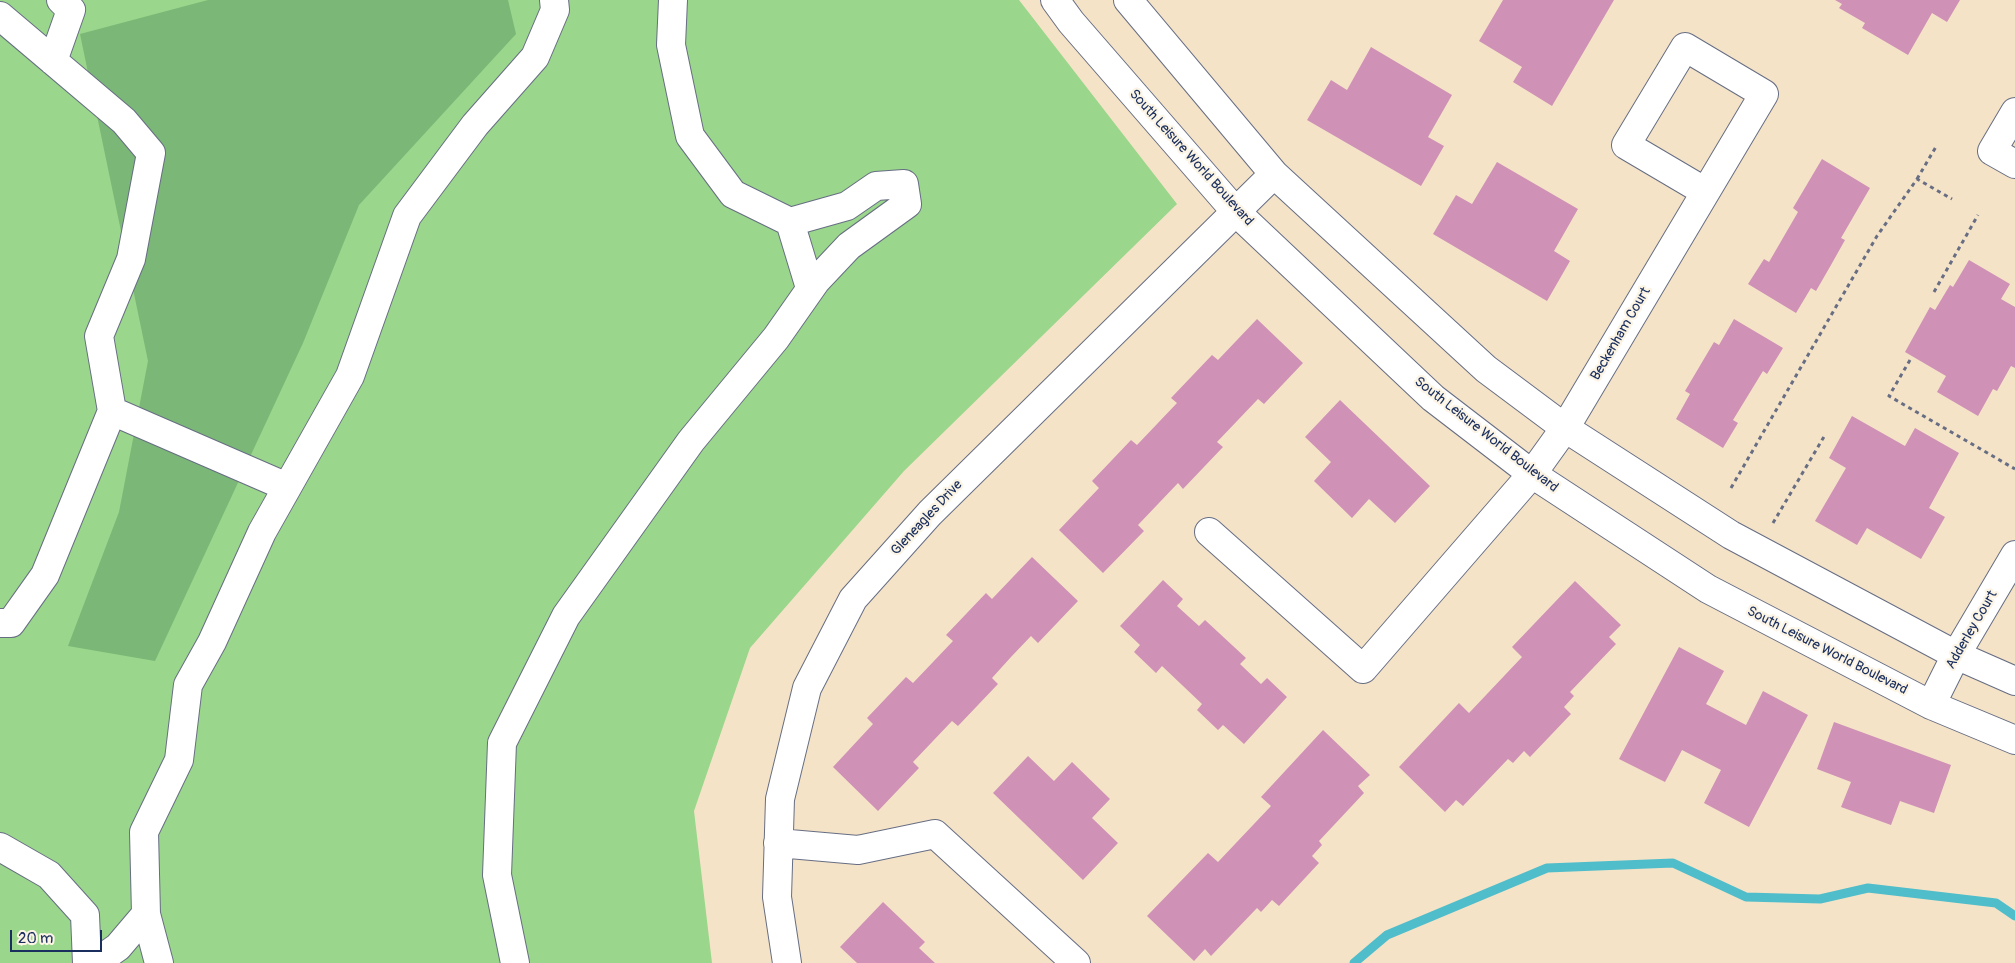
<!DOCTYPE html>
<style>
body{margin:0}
#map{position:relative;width:2015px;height:963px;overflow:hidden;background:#f5e3c8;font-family:Pangolin,sans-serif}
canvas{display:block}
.scale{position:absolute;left:10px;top:930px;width:92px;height:22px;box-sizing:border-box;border:2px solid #1b2f5e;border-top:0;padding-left:6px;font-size:15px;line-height:18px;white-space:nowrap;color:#1b2f5e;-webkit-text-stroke:4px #fcf5e5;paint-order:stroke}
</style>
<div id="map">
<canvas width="2015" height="963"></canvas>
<div class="scale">20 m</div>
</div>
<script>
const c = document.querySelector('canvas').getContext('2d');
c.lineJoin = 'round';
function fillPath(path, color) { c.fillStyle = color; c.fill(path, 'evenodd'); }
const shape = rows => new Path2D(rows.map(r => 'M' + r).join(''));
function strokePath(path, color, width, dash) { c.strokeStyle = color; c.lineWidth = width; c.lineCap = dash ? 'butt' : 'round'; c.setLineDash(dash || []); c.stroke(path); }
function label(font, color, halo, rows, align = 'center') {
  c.font = font + ' Pangolin,sans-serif'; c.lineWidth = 4.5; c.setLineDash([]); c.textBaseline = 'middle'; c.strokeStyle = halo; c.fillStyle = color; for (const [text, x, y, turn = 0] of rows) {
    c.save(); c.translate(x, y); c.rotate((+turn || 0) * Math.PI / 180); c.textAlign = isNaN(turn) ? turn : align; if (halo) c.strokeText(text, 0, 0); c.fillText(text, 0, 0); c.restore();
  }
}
const green = shape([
 [0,0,1019,0,1177,204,904,471,750,648,694,811,712,963,0,963]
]);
const forest = shape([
 [208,0,508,0,516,34,359,205,303,343,155,661,68,646,119,512,148,361,80,34]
]);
const stream = shape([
 [1354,963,1387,935,1547,868,1673,863,1746,897,1820,899,1868,888,1996,903,2015,916]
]);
const building = shape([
 [1503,0,1614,0,1552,106,1513,82,1522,67,1479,41],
 [1835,0,1960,0,1947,22,1932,13,1908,55,1862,28,1865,23,1839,8,1842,4],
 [1371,47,1452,95,1428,137,1444,146,1421,186,1307,120,1331,80,1347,90],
 [1822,159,1870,188,1841,238,1845,240,1831,265,1816,291,1811,288,1796,313,1748,284,1764,259,1769,262,1798,212,1793,208],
 [1497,162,1578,209,1554,251,1570,261,1547,301,1433,234,1456,195,1472,204],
 [1969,260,2010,284,2001,299,2015,307,2015,368,2011,366,1997,391,1993,389,1978,416,1937,392,1946,376,1905,352,1930,307,1935,310,1950,285,1953,287],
 [1257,319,1303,363,1264,404,1258,399,1238,420,1217,442,1223,447,1183,489,1178,483,1138,525,1144,531,1103,573,1059,530,1099,488,1092,481,1112,460,1131,440,1137,445,1177,403,1171,398,1212,355,1218,360],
 [1734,319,1783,348,1767,374,1763,371,1733,420,1738,423,1723,448,1676,419,1690,394,1685,391,1714,342,1719,345],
 [1340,400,1430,486,1395,523,1369,499,1352,518,1314,481,1331,462,1305,437],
 [1852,416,1905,446,1915,428,1959,453,1929,508,1945,517,1921,559,1867,528,1857,545,1815,521,1846,468,1829,458],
 [1032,557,1078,601,1038,643,1031,636,1011,657,992,678,998,684,958,726,952,721,913,762,919,768,878,811,833,767,873,724,867,718,886,698,906,677,913,683,953,641,946,635,986,593,992,599],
 [1163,580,1183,599,1177,606,1199,626,1205,620,1246,658,1240,664,1261,684,1267,678,1287,697,1244,744,1223,725,1218,730,1197,710,1202,704,1162,666,1156,673,1134,652,1140,645,1120,626],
 [1575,581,1621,625,1609,637,1616,644,1570,692,1574,696,1564,707,1571,714,1530,757,1524,751,1513,763,1508,759,1463,806,1456,800,1445,812,1399,767,1459,703,1469,713,1522,657,1512,647],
 [1679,647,1724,671,1706,704,1746,725,1763,691,1808,715,1749,827,1704,803,1721,770,1682,750,1665,782,1619,759],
 [1834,722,1951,765,1934,813,1900,801,1891,825,1841,807,1851,782,1817,769],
 [1323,730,1370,775,1358,786,1364,793,1319,841,1322,845,1312,856,1319,863,1279,906,1272,900,1261,912,1257,908,1211,956,1205,949,1194,961,1147,916,1208,853,1218,862,1271,806,1261,797],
 [1028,756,1054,781,1072,762,1110,799,1092,818,1118,843,1083,880,993,793],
 [883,902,925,942,919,948,935,963,857,963,840,947]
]);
const path = shape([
 [1917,179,1937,145],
 [1934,292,1978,215],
 [1910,360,1889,396,2015,469],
 [1731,488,1877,236,1917,179,1952,199],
 [1773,523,1825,435]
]);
const minor = shape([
 [1055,0,1071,22,1236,212,1433,398,1532,474,1708,589,1931,705,2015,740],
 [1128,0,1274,174,1486,369,1565,428,1731,535,1956,655,2015,681],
 [0,16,124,121,151,153,131,259,99,336,112,411,45,575,11,623,0,623],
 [53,61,71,10,61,0],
 [2015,112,1992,151,2015,164],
 [790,222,810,288],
 [112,411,287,487],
 [1209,532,1363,669,1532,474,1565,428,1764,94,1685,47,1626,145,1704,191],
 [1931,705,1956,655,2015,555],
 [778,843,858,850,935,834,1076,963],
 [0,847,49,875,85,915,87,963],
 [95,963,118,947,146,914],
 [159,963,146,914,144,832,179,760,188,685,212,642,262,532,350,376,407,216,475,125,535,57,555,10,554,0],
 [515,963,497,875,502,743,566,616,691,441,776,338,816,281,849,246,907,204,904,184,876,186,847,206,790,222,733,194,690,136,671,45,673,0],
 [787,963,777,897,780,799,807,688,853,599,930,513,1274,174]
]);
const streetNames = [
 ["South Leisure World Boulevard",1191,158,48],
 ["Beckenham Court",1621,334,-60],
 ["South Leisure World Boulevard",1486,435,38],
 ["Gleneagles Drive",927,518,-47],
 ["Adderley Court",1972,630,-60],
 ["South Leisure World Boulevard",1827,651,27]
];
fillPath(green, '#9ad68b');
fillPath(forest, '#7bb777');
strokePath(stream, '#50bdca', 9);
fillPath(building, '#cf91b6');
strokePath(minor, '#676e83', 30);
strokePath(path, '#676e83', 3, [4, 4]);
strokePath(minor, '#fff', 28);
label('14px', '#1b2f5e', '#fcf5e5', streetNames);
</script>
